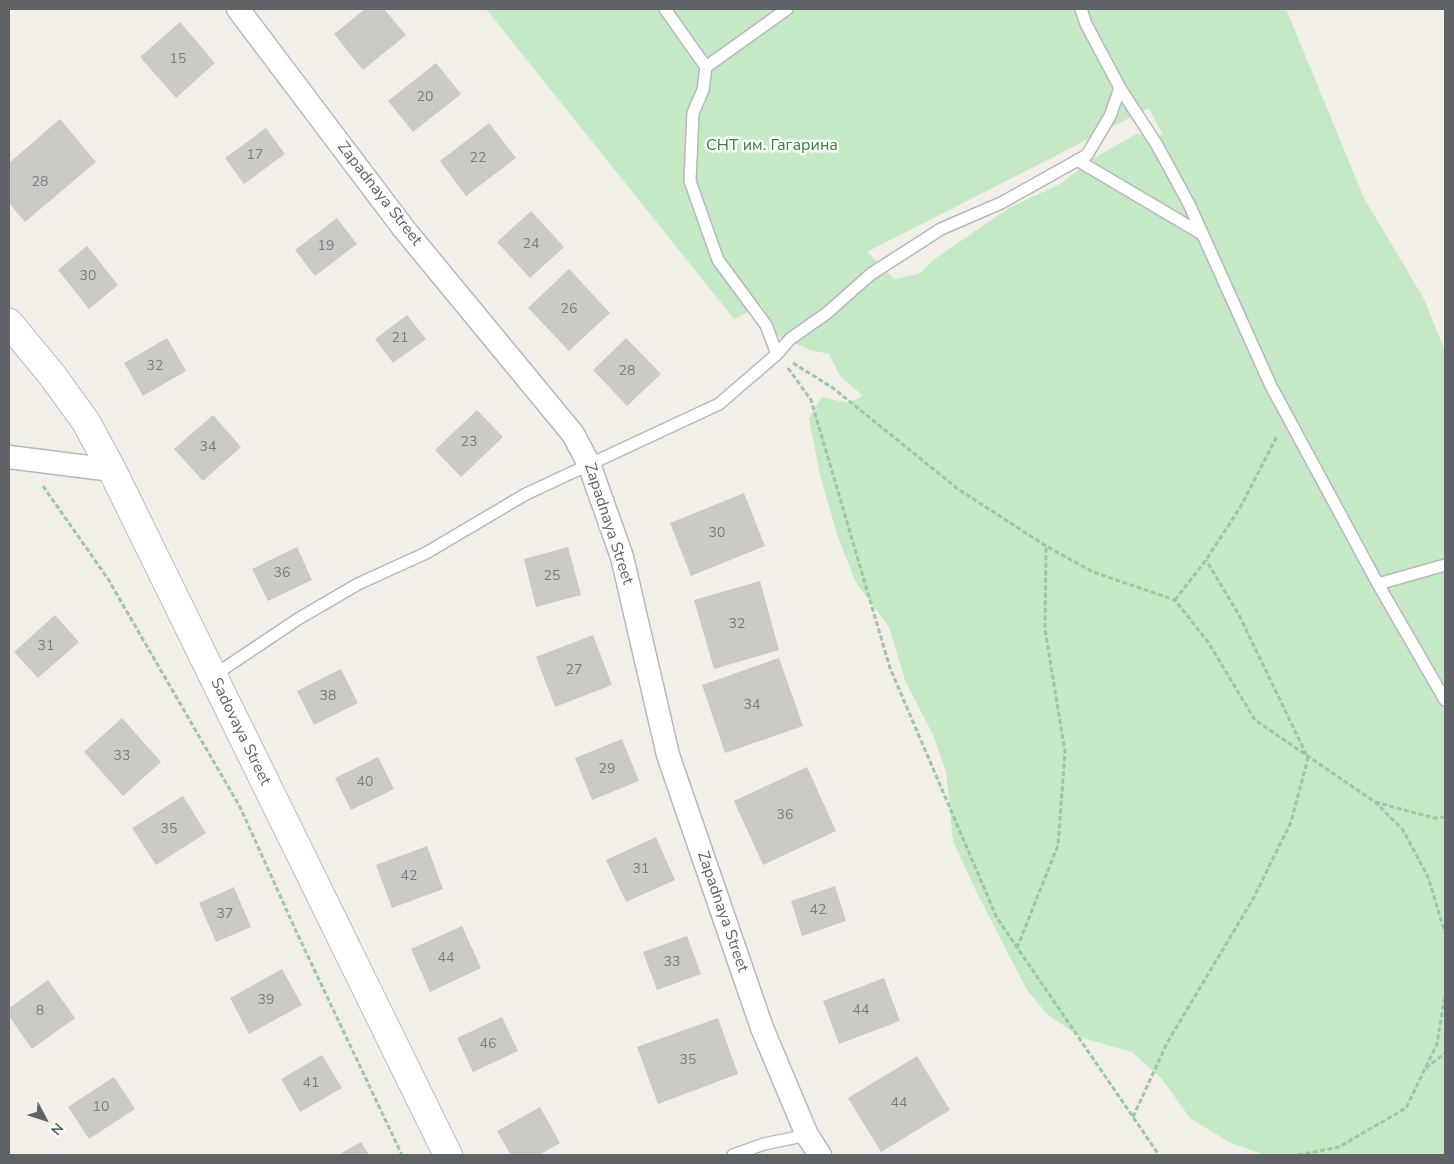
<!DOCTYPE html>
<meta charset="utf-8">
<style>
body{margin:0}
#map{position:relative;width:1454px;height:1164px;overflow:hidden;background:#f1efe8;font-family:"Nunito Sans",sans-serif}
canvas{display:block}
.frame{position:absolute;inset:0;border:10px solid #5f6368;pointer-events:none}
.north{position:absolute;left:20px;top:1094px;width:50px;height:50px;-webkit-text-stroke:4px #fff;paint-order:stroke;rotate:130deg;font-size:14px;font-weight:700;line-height:20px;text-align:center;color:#5f6368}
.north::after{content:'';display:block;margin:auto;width:18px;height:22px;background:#5f6368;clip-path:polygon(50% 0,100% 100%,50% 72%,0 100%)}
</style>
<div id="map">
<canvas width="1454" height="1164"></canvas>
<div class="frame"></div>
<div class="north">N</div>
</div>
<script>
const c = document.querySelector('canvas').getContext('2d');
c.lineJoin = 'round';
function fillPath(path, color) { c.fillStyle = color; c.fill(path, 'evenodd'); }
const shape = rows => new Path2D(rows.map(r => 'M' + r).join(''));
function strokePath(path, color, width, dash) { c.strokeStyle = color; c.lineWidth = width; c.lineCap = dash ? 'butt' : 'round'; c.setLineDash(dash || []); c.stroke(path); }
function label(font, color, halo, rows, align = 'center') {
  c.font = font + ' "Nunito Sans",sans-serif'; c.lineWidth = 5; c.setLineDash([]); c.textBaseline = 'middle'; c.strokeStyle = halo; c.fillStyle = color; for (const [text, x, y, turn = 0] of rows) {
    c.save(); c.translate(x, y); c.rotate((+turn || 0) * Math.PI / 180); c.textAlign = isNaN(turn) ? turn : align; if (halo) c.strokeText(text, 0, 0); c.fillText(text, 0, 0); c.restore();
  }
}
const green = shape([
 [486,9,1286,9,1364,198,1424,299,1445,351,1445,1155,1265,1155,1229,1142,1190,1118,1162,1079,1132,1052,1082,1038,1047,1014,1027,990,977,893,953,841,946,771,933,735,905,680,889,627,855,581,837,534,820,475,809,418,822,397,848,403,863,396,840,376,829,354,811,350,786,340,762,326,764,314,762,305,734,319],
 [1149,108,1163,135,1136,134,1091,160,1060,184,1009,208,933,260,919,274,894,279,867,252]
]);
const building = shape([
 [365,9,384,9,406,35,363,70,334,34],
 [180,22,215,63,176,98,140,57],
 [436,63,461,94,413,132,388,101],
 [60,119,96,162,25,222,9,203,9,163],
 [489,123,516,158,466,196,440,161],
 [266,128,285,154,244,184,225,158],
 [531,211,564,247,530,278,497,242],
 [337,218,357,244,315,276,295,250],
 [87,246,118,285,89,309,58,270],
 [569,269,610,313,569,351,528,308],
 [407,315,426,339,393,363,375,339],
 [167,338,186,371,143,396,124,363],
 [626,338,661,374,627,406,593,370],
 [477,410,503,437,461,477,435,450],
 [213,415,241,447,203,481,174,449],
 [744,493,765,546,691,576,670,523],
 [297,547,312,580,268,601,252,569],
 [568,547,581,595,536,607,524,559],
 [760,581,779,650,714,669,694,600],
 [55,615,79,642,38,678,14,652],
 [593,635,612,685,555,707,536,657],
 [779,658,803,726,725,753,702,685],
 [341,669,358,703,314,725,297,691],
 [122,718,161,762,123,796,84,752],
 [622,739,639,781,592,800,575,758],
 [378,757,394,789,351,810,335,778],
 [807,767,836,831,763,865,734,801],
 [183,796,206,833,156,865,132,828],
 [656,837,675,880,626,902,606,860],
 [427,846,443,889,392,908,376,865],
 [835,886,846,921,802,936,791,901],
 [234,887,251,927,216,942,199,903],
 [462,926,481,968,430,992,411,949],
 [687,936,701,974,657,990,643,952],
 [282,969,302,1005,249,1034,230,998],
 [884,978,900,1021,839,1044,823,1001],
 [48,980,75,1018,32,1049,9,1016,9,1008],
 [502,1017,518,1051,473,1072,457,1038],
 [718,1018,738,1074,658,1104,637,1047],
 [322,1055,342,1088,300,1112,281,1079],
 [917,1056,950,1110,881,1152,848,1098],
 [114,1077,135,1109,89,1139,68,1107],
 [540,1107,560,1143,539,1155,511,1155,497,1131],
 [361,1142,369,1155,338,1155]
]);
const path = shape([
 [793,363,833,388,958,489,1046,546,1093,572,1175,600,1208,642,1255,720,1375,802,1403,830,1428,877,1445,933],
 [788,368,811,400,890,668,997,918,1159,1155],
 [43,486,108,579,240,807,296,931,402,1155],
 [1175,600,1206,560,1241,506,1277,436],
 [1375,802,1434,818,1445,817],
 [1017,948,1058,845,1065,752,1045,629,1046,546],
 [1426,1068,1445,1053],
 [1133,1117,1167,1043,1253,899,1291,822,1308,758,1239,615,1206,560],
 [1298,1155,1339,1147,1406,1108,1437,1044,1445,995]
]);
const service = shape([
 [665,9,706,67,703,90,693,113,690,181,718,260,766,325,777,354],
 [706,67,787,9],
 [1120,88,1157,145,1189,204,1271,386,1378,584,1445,700],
 [1077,160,1202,234],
 [1378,584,1445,565],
 [213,676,298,619,358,584,426,553,526,494,719,404,777,354,790,339,827,313,871,274,941,229,1001,203,1087,155,1110,116,1120,88,1086,24,1081,9],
 [733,1155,764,1144,807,1135]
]);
const minor = shape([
 [238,9,404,229,573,434,589,464,622,557,668,755,762,1028,807,1135,820,1155],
 [9,457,112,470]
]);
const tertiary = shape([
 [9,323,52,375,86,422,112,470,448,1155]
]);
const numberNames = [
 ["15",178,60],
 ["20",425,98],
 ["17",255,156],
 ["22",478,159],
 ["28",40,183],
 ["24",531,245],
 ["19",326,247],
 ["30",88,277],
 ["26",569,310],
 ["21",400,339],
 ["32",155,367],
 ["28",627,372],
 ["23",469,443],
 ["34",208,448],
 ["30",717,534],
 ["36",282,574],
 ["25",552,577],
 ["32",737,625],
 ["31",46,647],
 ["27",574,671],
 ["38",328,697],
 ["34",752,706],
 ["33",122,757],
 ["29",607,770],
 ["40",365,783],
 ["36",785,816],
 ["35",169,830],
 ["31",641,870],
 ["42",409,877],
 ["42",818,911],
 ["37",225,915],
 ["44",446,959],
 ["33",672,963],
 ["39",266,1001],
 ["44",861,1011],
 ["8",40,1012],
 ["46",488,1045],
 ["35",688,1061],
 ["41",311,1084],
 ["44",899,1104],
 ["10",101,1108]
];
const parkNames = [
 ["СНТ им. Гагарина",772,146]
];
const streetNames = [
 ["Zapadnaya Street",379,194,52],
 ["Zapadnaya Street",608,524,72],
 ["Sadovaya Street",240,732,64],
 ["Zapadnaya Street",722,912,71]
];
fillPath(green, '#c5e8c5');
fillPath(building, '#cccac5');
strokePath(service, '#b5b8bc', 14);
strokePath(minor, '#b5b8bc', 25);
strokePath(tertiary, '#b5b8bc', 30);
strokePath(path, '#9cc7a9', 3, [5, 2.5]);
strokePath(service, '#fff', 11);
strokePath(minor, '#fff', 22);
strokePath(tertiary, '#fff', 28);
label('14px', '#7a7d7f', null, numberNames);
label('16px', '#348238', '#fff', parkNames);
label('16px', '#5f6368', '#fff', streetNames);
</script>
